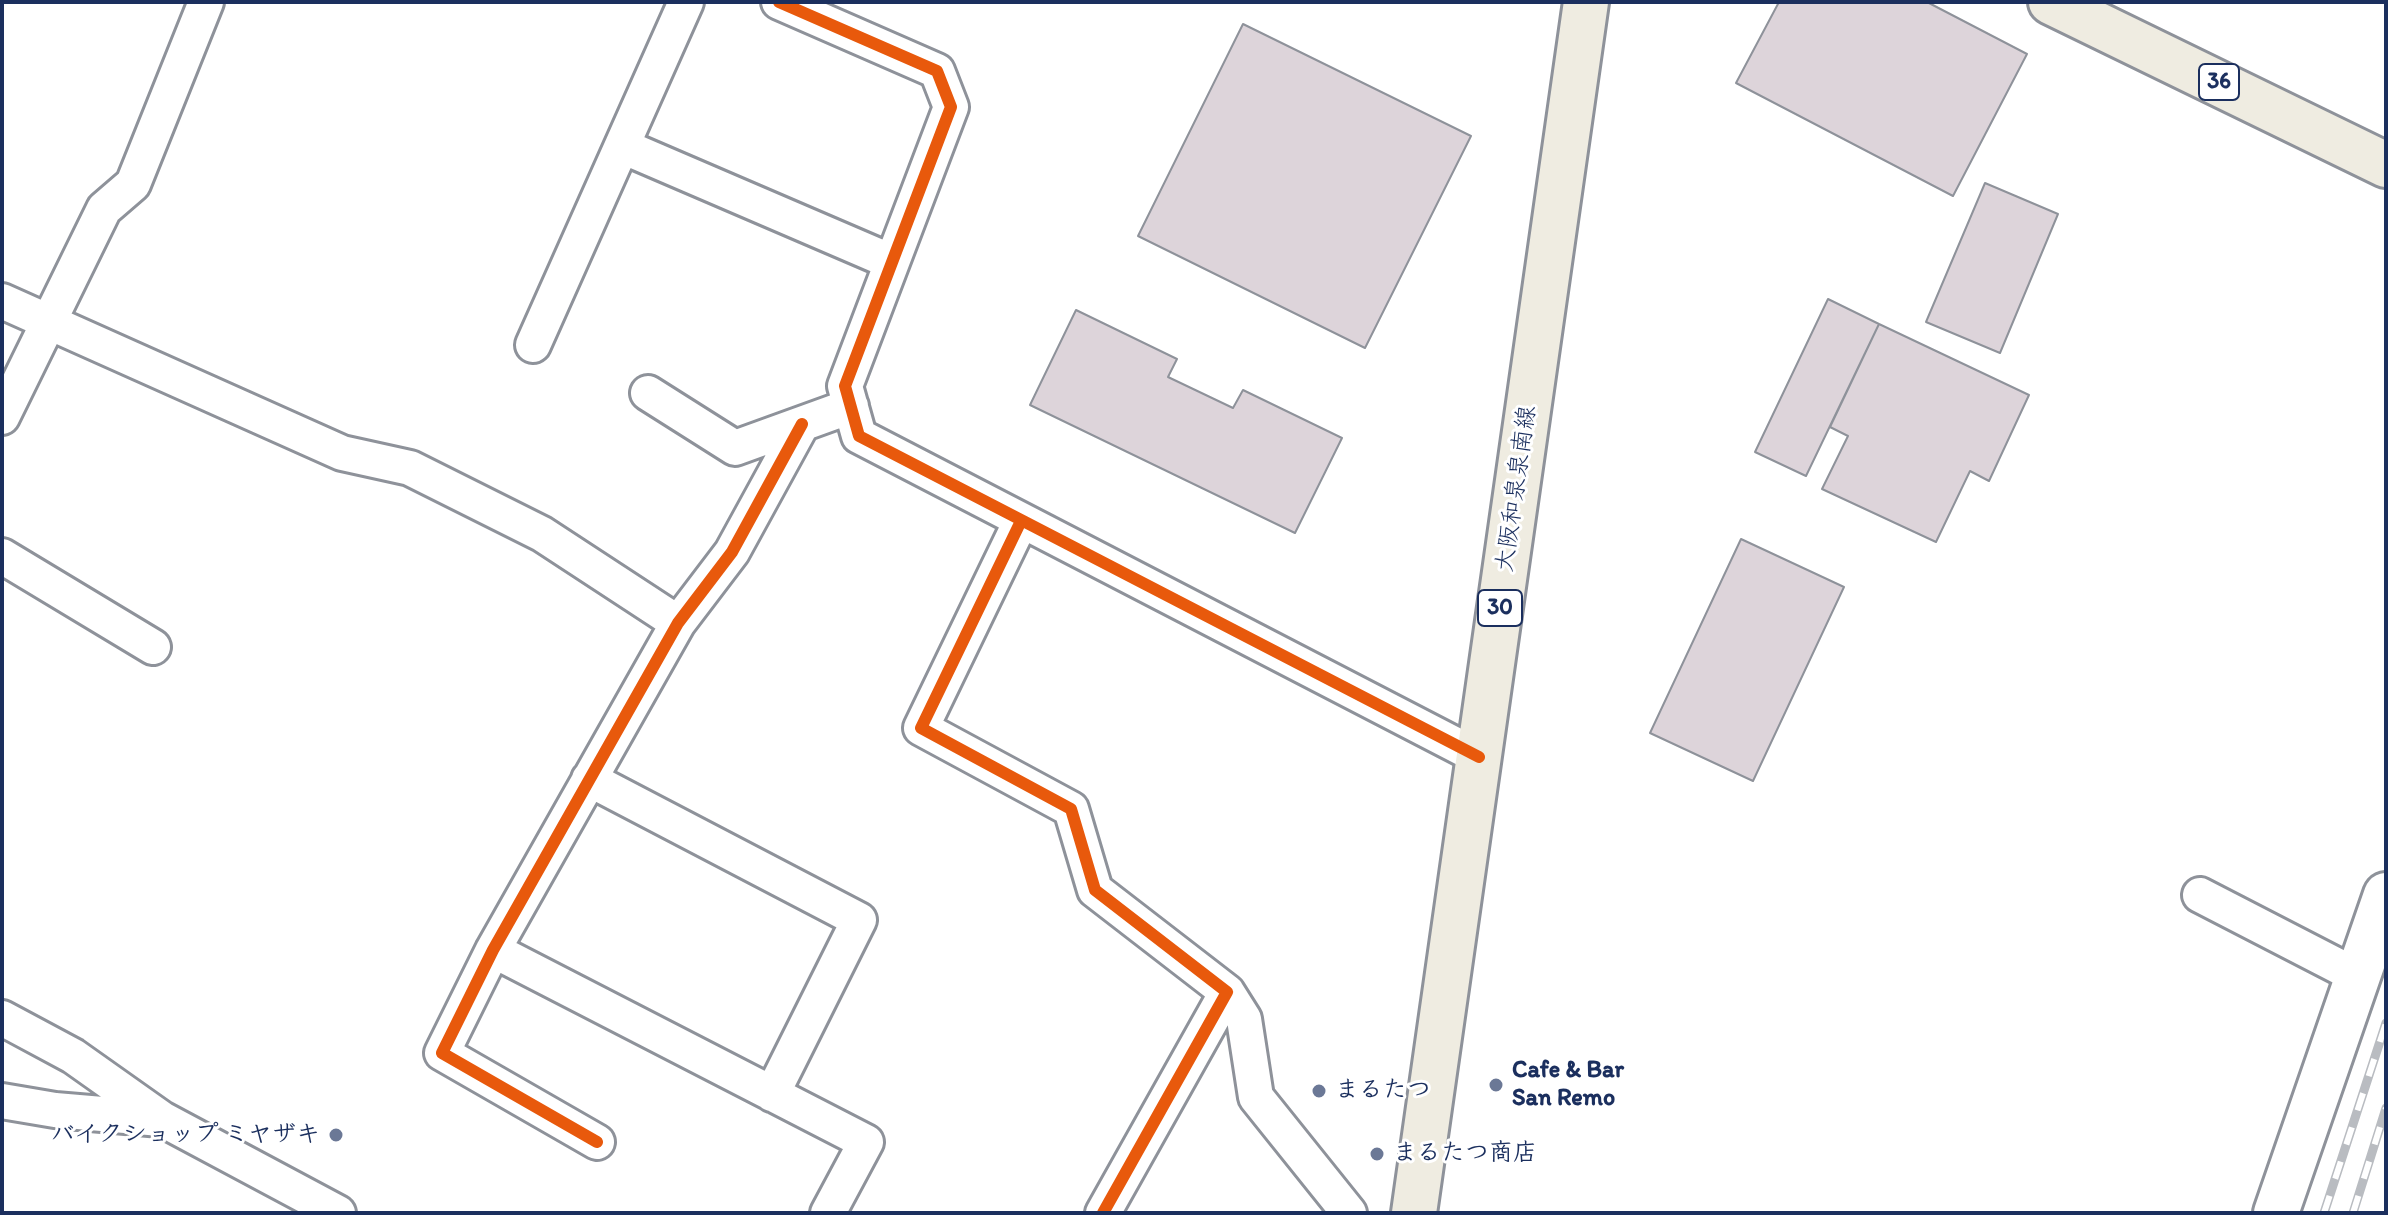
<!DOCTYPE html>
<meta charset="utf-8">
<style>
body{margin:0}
#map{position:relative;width:2388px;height:1215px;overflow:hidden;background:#fff;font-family:Itim,sans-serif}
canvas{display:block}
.frame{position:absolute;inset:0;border:4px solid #1b2f5e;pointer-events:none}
</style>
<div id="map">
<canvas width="2388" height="1215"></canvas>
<div class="frame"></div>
</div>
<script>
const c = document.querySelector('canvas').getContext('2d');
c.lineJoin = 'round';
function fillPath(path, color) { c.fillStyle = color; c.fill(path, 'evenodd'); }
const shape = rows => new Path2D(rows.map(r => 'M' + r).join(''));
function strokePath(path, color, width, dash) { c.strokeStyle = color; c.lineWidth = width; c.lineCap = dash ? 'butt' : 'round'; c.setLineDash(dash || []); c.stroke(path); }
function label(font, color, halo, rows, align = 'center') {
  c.font = font + ' Itim,"Klee One",sans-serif'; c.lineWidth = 6; c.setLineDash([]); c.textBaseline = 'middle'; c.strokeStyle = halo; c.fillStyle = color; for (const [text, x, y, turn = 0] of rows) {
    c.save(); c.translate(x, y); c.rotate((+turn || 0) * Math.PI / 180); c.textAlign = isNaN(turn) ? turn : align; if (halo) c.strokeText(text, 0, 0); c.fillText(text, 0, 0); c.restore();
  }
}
const building = shape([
 [1779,2,1927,2,2027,54,1953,196,1736,83,1779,2],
 [1243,24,1471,136,1365,348,1138,236,1243,24],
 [1985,183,2058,214,2000,353,1926,322,1985,183],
 [1828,299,1879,324,1806,476,1755,452,1828,299],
 [1076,310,1177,359,1168,377,1233,408,1243,390,1342,438,1295,533,1030,405,1076,310],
 [1879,324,2029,395,1989,481,1970,471,1936,542,1822,489,1848,436,1830,427,1879,324],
 [1741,539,1844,587,1753,781,1650,733,1741,539]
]);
const street = shape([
 [779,2,937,71,951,107,845,386,859,436,1479,757],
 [622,146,892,262],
 [2,301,342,453,410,468,542,534,678,623],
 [533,345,686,2],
 [648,393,735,448,851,406],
 [2,417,104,209,133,184,206,2],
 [1021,521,921,728,1071,809,1095,890,1227,992,1103,1213],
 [2,556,153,647],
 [589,779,859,920,772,1094],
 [2200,895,2359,977],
 [493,950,866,1142,828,1213],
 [1227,992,1244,1019,1256,1097,1349,1213],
 [2,1018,73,1056,162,1119,338,1213],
 [2,1101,55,1110,161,1119],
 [597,1142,442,1053,493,950,678,623,732,552,802,424]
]);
const secondary = shape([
 [2276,1213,2386,895]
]);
const primary = shape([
 [2051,2,2386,165],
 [1414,1213,1586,2]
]);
const rail = shape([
 [2324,1213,2386,1023],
 [2353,1213,2386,1108]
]);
const cycleway = shape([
 [779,2,937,71,951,107,845,386,859,436,1479,757],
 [1021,521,921,728,1071,809,1095,890,1227,992,1103,1213],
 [597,1142,442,1053,493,950,678,623,732,552,802,424]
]);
const markers = [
 [1496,1085,8,"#6b7896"],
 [1319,1091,8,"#6b7896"],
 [336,1135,8,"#6b7896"],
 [1377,1154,8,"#6b7896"]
];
const shields = [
 [2219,82,40],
 [1500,608,44]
];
const shieldNames = [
 ["36",2219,82],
 ["30",1500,608]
];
const streetNames = [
 ["大阪和泉泉南線",1517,489,-82]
];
const poiNames = [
 ["Cafe & Bar",1512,1071],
 ["San Remo",1512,1099],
 ["まるたつ",1335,1091],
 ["バイクショップ ミヤザキ",320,1135,"right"],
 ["まるたつ商店",1393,1154]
];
fillPath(building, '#ddd4da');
strokePath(building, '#8e929a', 2);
strokePath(street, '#8e929a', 40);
strokePath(secondary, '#8e929a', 50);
strokePath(primary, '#8e929a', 50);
strokePath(street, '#fff', 34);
strokePath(secondary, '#fff', 44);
strokePath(primary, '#efece1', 44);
strokePath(rail, '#b9bcc1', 9);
strokePath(rail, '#fff', 6, [18]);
strokePath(cycleway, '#e8590c', 12);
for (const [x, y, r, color] of markers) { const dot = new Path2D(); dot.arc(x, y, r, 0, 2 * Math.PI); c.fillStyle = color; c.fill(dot); strokePath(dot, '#fff', 3); }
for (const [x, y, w] of shields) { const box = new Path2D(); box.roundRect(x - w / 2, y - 18, w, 36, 6); c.fillStyle = '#fff'; c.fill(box); strokePath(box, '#1b2f5e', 2); }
label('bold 22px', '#1b2f5e', null, shieldNames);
label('24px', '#1b2f5e', '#fff', streetNames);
label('bold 24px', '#1b2f5e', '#fff', poiNames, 'left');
</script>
